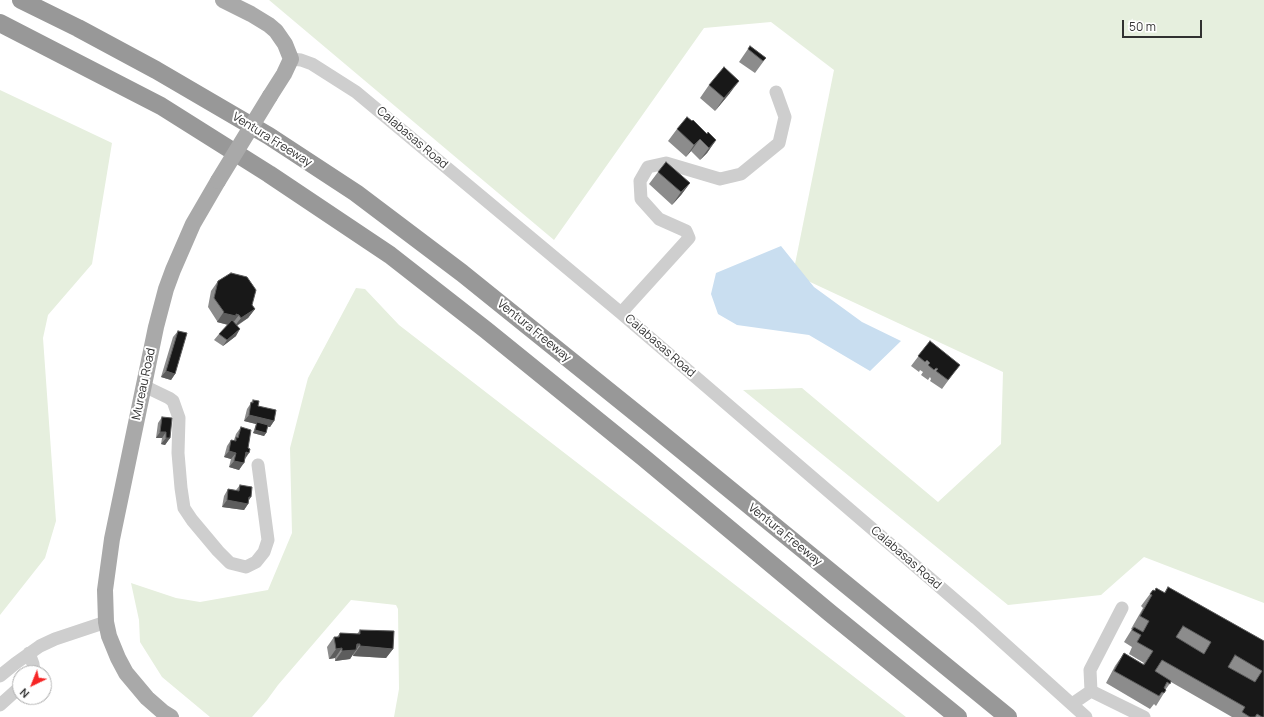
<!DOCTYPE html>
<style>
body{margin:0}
#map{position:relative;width:1264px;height:717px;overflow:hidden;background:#fff;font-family:Manrope,sans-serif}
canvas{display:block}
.north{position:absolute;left:12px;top:665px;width:40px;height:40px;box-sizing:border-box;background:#fff;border:1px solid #adadad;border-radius:50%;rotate:223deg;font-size:11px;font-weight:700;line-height:16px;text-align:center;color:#313131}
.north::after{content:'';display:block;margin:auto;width:14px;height:18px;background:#f62525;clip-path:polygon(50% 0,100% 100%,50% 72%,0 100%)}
.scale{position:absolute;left:1122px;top:20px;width:80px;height:18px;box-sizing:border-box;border:2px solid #313131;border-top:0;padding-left:5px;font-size:12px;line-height:14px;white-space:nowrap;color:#313131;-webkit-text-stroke:3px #fff;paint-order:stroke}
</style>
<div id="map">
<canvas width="1264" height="717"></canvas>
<div class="north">N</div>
<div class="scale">50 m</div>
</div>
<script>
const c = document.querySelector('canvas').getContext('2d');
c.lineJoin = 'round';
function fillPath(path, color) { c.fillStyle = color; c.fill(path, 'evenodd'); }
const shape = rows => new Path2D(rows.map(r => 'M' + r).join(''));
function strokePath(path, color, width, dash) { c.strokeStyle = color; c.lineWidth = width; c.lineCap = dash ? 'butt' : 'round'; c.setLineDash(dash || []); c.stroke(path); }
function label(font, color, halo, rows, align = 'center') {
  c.font = font + ' Manrope,sans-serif'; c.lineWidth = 4; c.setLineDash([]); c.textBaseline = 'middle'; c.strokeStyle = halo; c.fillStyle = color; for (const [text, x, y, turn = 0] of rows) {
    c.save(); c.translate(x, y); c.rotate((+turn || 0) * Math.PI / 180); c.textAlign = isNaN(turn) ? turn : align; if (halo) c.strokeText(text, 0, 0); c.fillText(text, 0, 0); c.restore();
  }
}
const green = shape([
 [269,0,1264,0,1264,603,1144,557,1101,595,1008,605,743,390,802,388,938,502,1001,444,1003,372,793,274,834,70,771,22,704,28,554,240],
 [0,90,112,143,92,264,48,315,43,338,56,521,45,558,0,615],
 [356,288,365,289,399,325,906,717,394,717,399,689,398,609,396,605,351,600,278,685,267,700,252,717,210,717,162,677,140,642,139,620,131,583,176,598,200,602,268,590,292,533,290,448,308,378]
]);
const water = shape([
 [781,246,814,287,862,322,901,341,870,371,809,335,737,325,718,314,711,294,716,273]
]);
const minor = shape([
 [291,59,301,60,312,64,356,92,621,313,976,618,1086,717],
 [621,313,689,238,686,231,659,219,641,199,640,181,648,167,666,163,720,179,741,174,779,143,785,117,776,92],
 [144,386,169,398,173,401,179,418,178,453,181,488,184,508,192,520,218,551,230,563,246,567,256,562,264,552,268,540,258,465],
 [29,653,33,664,34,673],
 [0,676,16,663,40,646,55,639,106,622],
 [1091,691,1090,670,1122,608],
 [1072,704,1091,691,1144,717],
 [0,705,20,687]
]);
const major = shape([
 [223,0,251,14,269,25,276,31,285,44,291,59,284,74,270,96],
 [171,717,163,712,147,698,126,673,118,658,109,636,106,622,105,590,112,539,156,327,166,289,173,270,193,224,218,181]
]);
const highway = shape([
 [21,0,78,28,156,70,269,136,356,193,462,273,657,430,1008,717],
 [0,23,161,106,269,174,390,255,486,330,644,458,830,613,958,717]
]);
const majorBridge = shape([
 [218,181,270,96]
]);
const wall = shape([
 [750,46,766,58,755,73,739,62],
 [709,85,730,93,715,111,700,98],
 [677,129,707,134,716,140,707,153,700,160,691,151,686,157,668,141],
 [658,172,690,183,681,195,672,205,649,184],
 [218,281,252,305,255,309,248,318,237,326,236,336,223,346,214,340,219,334,228,325,217,322,217,321,208,307,211,291],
 [178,331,175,374,171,380,161,377,173,337],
 [930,341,953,374,942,389,930,381,931,379,930,377,928,380,921,375,923,372,920,370,919,372,911,366],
 [253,400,258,406,274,421,270,427,267,427,266,433,264,436,253,433,256,424,244,421,247,409],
 [162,417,170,438,165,445,161,444,162,438,156,438,158,423],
 [241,427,245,459,239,470,229,467,231,459,224,457,227,446,231,440,234,440,236,434],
 [240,485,249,501,248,504,244,510,222,507,224,496,228,489,236,490],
 [1168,587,1264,641,1264,717,1232,717,1171,682,1166,689,1164,693,1156,706,1154,704,1150,709,1106,683,1115,666,1124,653,1143,664,1144,663,1129,654,1132,647,1124,642,1132,629,1131,629,1143,608,1141,606,1153,590,1154,591,1156,588,1164,593],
 [360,630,393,649,386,658,353,656,353,654,350,659,335,661,335,658,329,659,327,647,334,637,337,637,340,633,357,634]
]);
const shadedWall = shape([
 [739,81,730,93,715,111,724,98],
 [700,139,691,151,686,157,694,145],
 [716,140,707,153,700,160,709,148],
 [690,183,681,195,672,205,681,192],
 [255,309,248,318,234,327,241,318],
 [223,313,236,314,239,315,232,324,229,325,217,322],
 [240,329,236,336,223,346,227,340],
 [166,371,175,374,171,380,161,377],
 [249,415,274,421,270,427,257,424,257,422,256,424,244,421],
 [255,430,266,433,264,436,253,433],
 [160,432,166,432,162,438,156,438],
 [166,438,170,438,165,445,161,444],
 [229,451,236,453,231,459,224,457],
 [246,452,249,453,245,459],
 [234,461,244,463,239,470,229,467],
 [249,497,251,497,247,503,248,504,244,510,222,507,227,500],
 [357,644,360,644,350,659,335,661,342,651],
 [360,646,393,649,386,658,353,656],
 [342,648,335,658,329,659,336,649]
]);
const building = shape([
 [750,46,766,58,763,61,748,49,750,46],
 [724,67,739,81,724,98,709,85,724,67],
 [687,117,692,121,693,120,707,134,708,132,716,140,709,148,700,139,694,145,677,129,687,117],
 [666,162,690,183,681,192,658,172,666,162],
 [231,273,247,277,256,290,252,305,255,309,241,318,239,315,236,314,236,316,223,313,224,312,214,298,218,281,231,273],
 [232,320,240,329,227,340,219,334,232,320],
 [178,331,187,333,175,374,166,371,178,331],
 [930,341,960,365,948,380,936,371,938,369,936,368,934,370,928,365,930,363,927,360,925,362,918,356,930,341],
 [253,400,259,401,258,406,276,410,274,421,249,415,251,402,253,403,253,400],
 [162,417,172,418,170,438,166,438,166,432,160,432,162,417],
 [257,422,268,425,266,433,255,430,257,422],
 [241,427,251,430,248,448,250,449,249,453,246,452,244,463,234,461,236,453,229,451,231,440,236,441,236,437,238,438,241,427],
 [240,485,252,487,251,497,249,497,248,504,227,500,228,489,239,491,240,485],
 [1168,587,1264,641,1264,717,1262,717,1257,714,1255,717,1250,717,1242,712,1245,707,1162,660,1155,671,1171,681,1170,684,1167,682,1164,688,1166,690,1164,693,1162,692,1159,696,1114,671,1124,653,1144,665,1153,651,1137,642,1141,635,1132,630,1134,627,1143,632,1149,621,1140,616,1152,595,1150,594,1153,590,1155,591,1156,588,1165,593,1168,587],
 [1183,626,1211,642,1204,654,1176,637,1183,626],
 [1235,655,1262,671,1255,682,1228,667,1235,655],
 [360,630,394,631,393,649,360,646,360,644,357,644,356,650,342,651,342,648,336,649,334,637,339,637,340,633,360,634,360,630]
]);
const streetNames = [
 ["Calabasas Road",412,138,40],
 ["Ventura Freeway",272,140,32],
 ["Ventura Freeway",534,331,39],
 ["Calabasas Road",660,346,41],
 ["Mureau Road",144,384,-78],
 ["Ventura Freeway",785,535,39],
 ["Calabasas Road",906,558,41]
];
fillPath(green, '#e6efde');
fillPath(water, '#c9def0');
strokePath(minor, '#cecece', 13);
strokePath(major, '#a9a9a9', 16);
strokePath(highway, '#989898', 18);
strokePath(majorBridge, '#a9a9a9', 16);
fillPath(wall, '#8c8c8c');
fillPath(shadedWall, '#5d5d5d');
fillPath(building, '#181818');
strokePath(building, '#5d5d5d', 1);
label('12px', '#313131', '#fff', streetNames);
</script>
